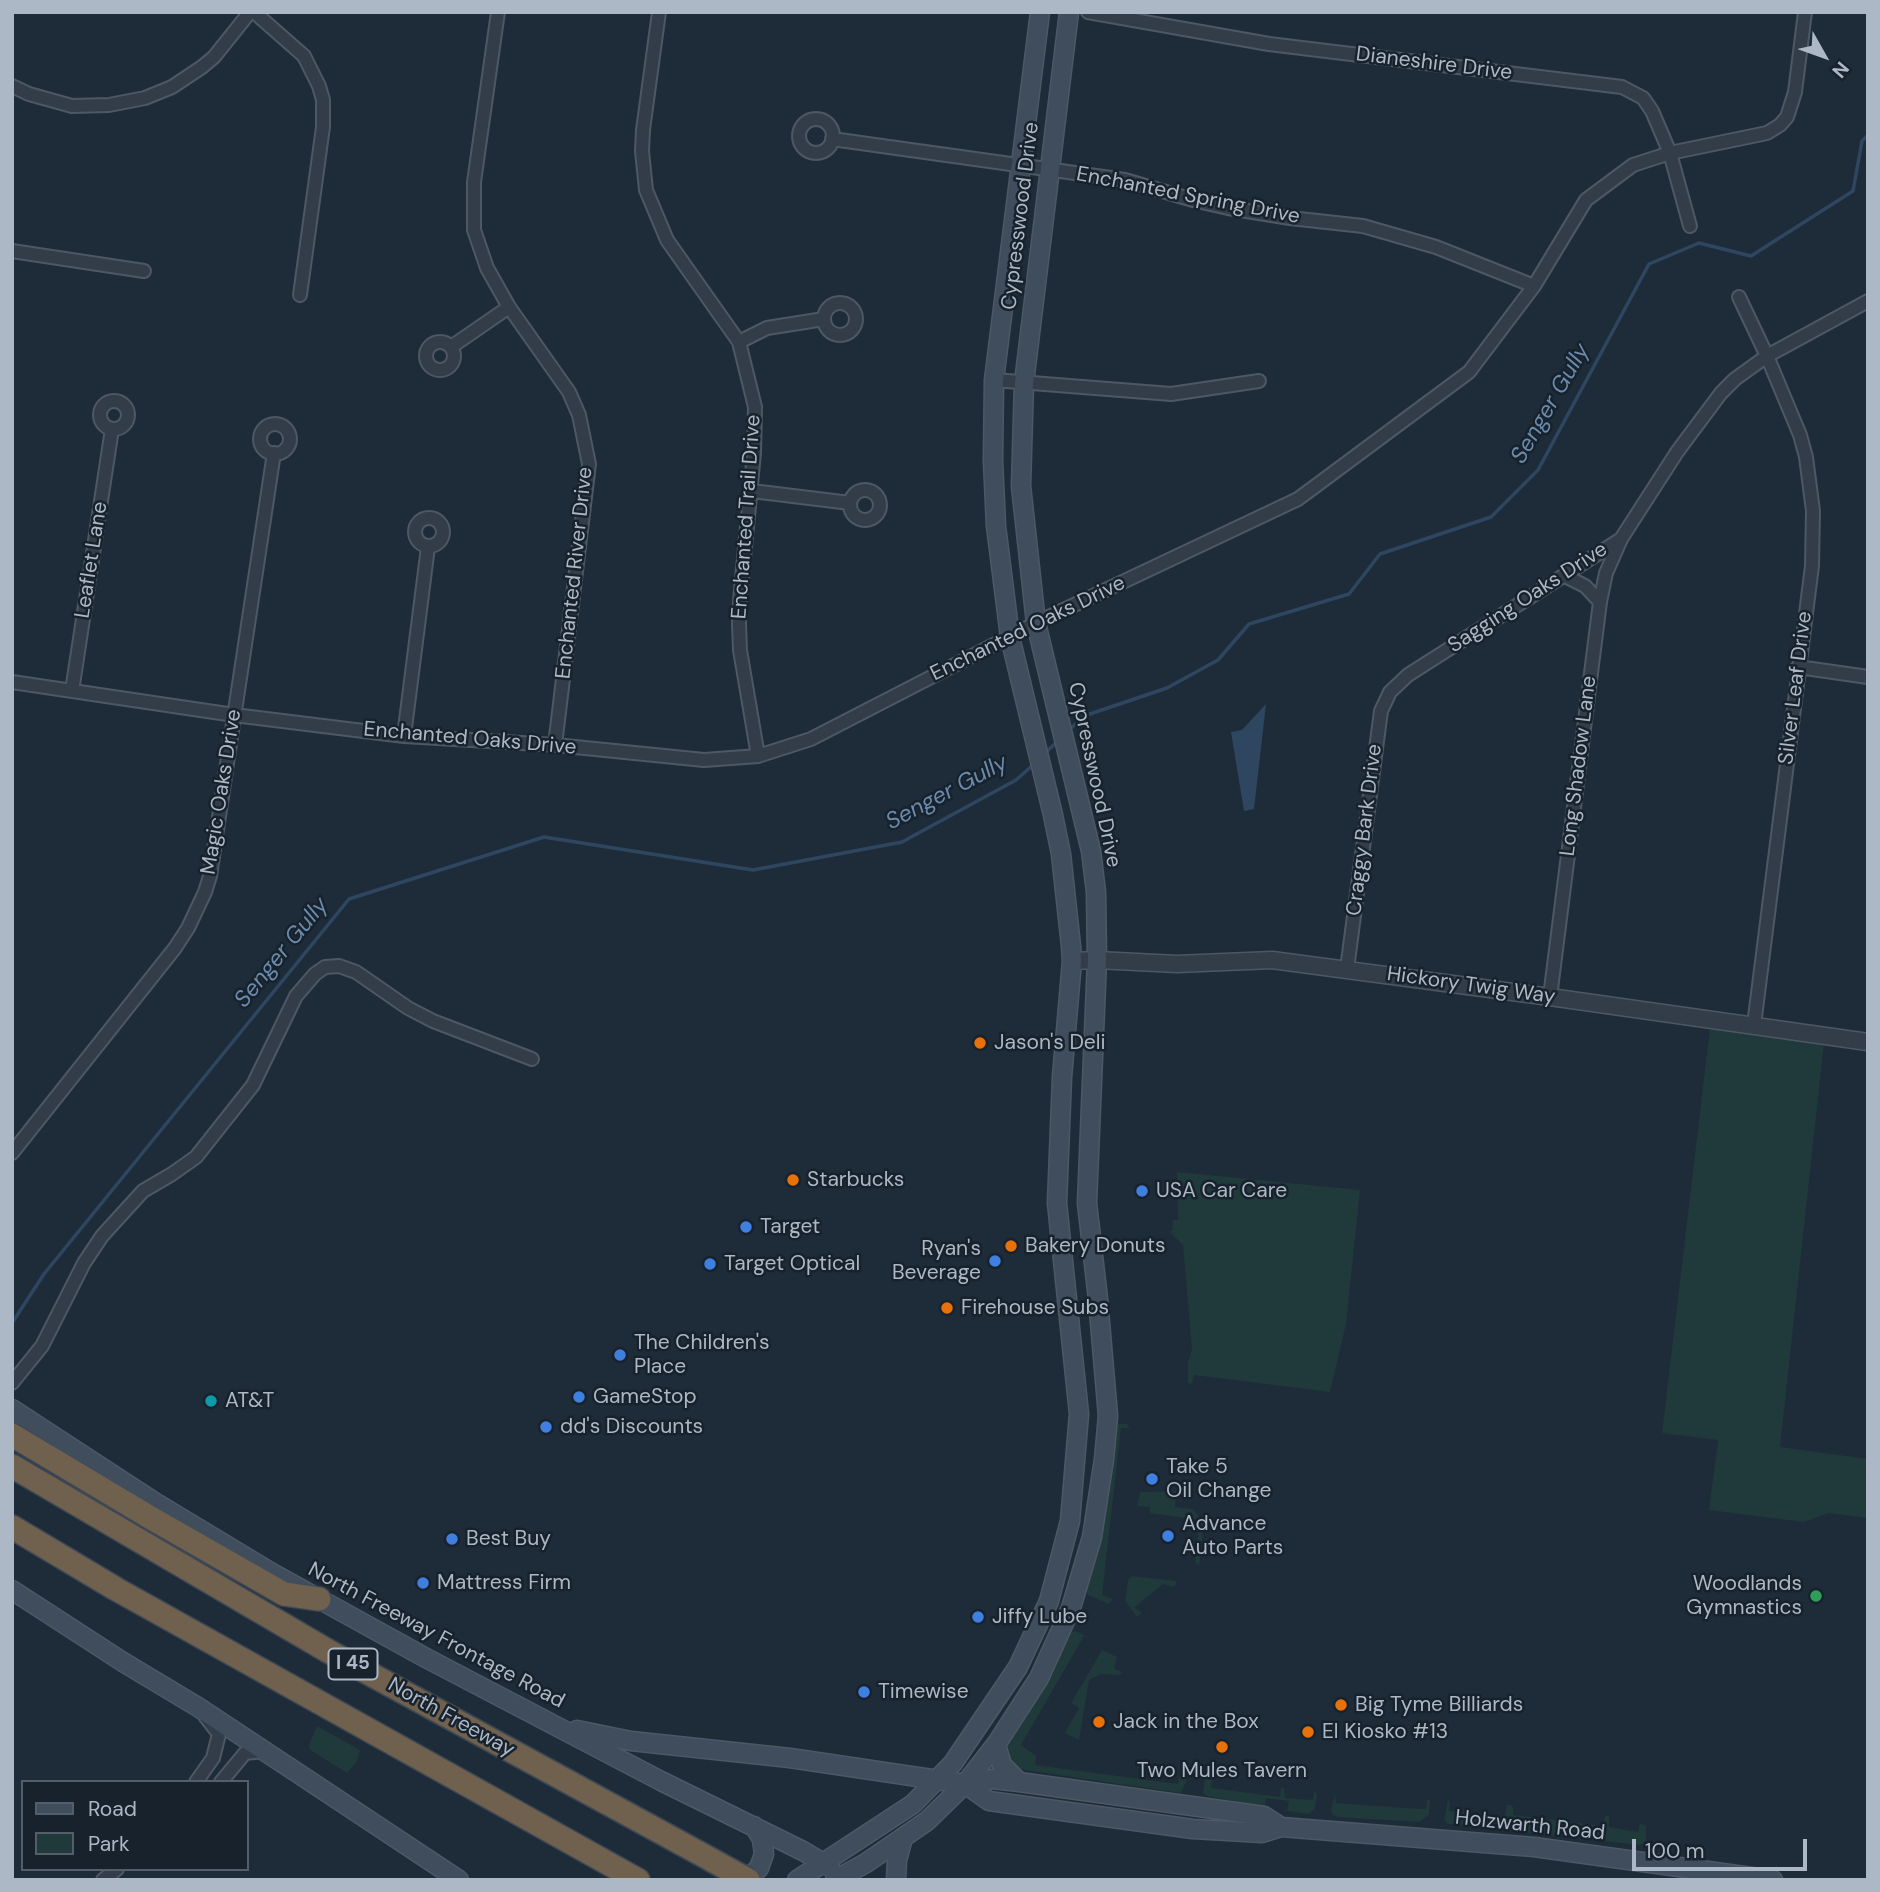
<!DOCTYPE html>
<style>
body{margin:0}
#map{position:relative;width:1880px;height:1892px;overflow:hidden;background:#1e2c39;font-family:"DM Sans",sans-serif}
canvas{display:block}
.frame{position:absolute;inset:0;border:14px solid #acb8c6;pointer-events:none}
.legend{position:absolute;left:21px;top:1780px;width:228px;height:91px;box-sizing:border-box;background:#18222d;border:2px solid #535e6a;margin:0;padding:9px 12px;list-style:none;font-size:21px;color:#acb8c6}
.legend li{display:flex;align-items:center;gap:14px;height:35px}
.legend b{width:35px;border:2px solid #535e6a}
.north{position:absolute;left:1789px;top:21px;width:70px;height:70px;-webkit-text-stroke:5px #18222d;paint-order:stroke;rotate:130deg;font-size:19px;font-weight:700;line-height:28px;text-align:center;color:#acb8c6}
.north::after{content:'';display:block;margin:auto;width:24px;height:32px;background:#acb8c6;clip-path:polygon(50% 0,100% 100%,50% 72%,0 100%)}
.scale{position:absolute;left:1632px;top:1839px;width:175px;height:32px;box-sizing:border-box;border:4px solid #acb8c6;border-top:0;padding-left:9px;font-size:21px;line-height:24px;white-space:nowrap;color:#acb8c6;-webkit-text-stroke:5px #18222d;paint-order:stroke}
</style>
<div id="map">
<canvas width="1880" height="1892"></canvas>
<div class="frame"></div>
<ul class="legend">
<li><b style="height:9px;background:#404d5d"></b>Road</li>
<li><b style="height:19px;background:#20393a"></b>Park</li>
</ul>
<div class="north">N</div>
<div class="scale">100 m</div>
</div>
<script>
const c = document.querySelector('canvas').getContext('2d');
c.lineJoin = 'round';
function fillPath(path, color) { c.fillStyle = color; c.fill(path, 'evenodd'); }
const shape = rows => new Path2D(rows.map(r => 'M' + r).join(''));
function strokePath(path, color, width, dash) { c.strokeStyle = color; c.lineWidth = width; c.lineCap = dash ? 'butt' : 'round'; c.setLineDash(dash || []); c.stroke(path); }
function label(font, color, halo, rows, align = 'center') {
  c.font = font + ' "DM Sans",sans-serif'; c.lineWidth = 5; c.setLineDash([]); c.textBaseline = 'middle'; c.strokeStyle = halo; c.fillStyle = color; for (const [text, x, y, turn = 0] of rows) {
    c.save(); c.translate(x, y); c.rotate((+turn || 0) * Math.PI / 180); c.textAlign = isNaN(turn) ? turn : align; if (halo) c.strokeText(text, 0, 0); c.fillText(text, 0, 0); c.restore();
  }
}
const green = shape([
 [1710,1028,1824,1043,1780,1447,1868,1459,1868,1518,1829,1513,1804,1522,1709,1510,1718,1440,1662,1433],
 [1177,1172,1360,1190,1346,1324,1330,1392,1194,1375,1192,1384,1188,1383,1188,1362,1192,1350,1183,1245,1169,1231,1172,1231,1173,1220,1178,1220],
 [1118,1424,1127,1424,1130,1428,1121,1428,1102,1595,1113,1599,1109,1604,1088,1595,1084,1587,1115,1426],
 [1176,1491,1184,1497,1176,1497,1175,1507,1193,1509,1204,1523,1199,1566,1195,1562,1200,1520,1150,1513,1150,1507,1137,1506,1140,1492],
 [1132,1576,1176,1581,1177,1584,1173,1587,1163,1584,1134,1608,1142,1612,1137,1617,1125,1601,1128,1580],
 [1075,1631,1094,1639,1084,1636,1021,1745,1036,1756,1035,1765,1178,1784,1179,1777,1182,1774,1185,1775,1187,1780,1181,1793,1025,1770,1010,1765,1005,1744,1067,1634],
 [1102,1650,1117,1657,1114,1669,1123,1672,1119,1675,1100,1674,1089,1680,1079,1740,1065,1733,1079,1708,1071,1703],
 [317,1726,360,1750,357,1761,347,1773,310,1750,309,1745],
 [1205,1777,1212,1779,1211,1788,1280,1797,1281,1788,1284,1788,1285,1798,1313,1800,1314,1791,1317,1794,1315,1808,1309,1814,1287,1811,1289,1801,1266,1798,1265,1807,1207,1796,1203,1793],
 [1335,1793,1336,1803,1420,1809,1426,1809,1427,1799,1430,1800,1429,1815,1419,1822,1338,1817,1333,1815,1331,1810],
 [1448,1800,1450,1802,1449,1811,1505,1816,1507,1805,1510,1805,1513,1807,1513,1815,1603,1826,1605,1816,1609,1815,1609,1827,1638,1832,1640,1823,1646,1826,1646,1839,1644,1844,1639,1845,1448,1824,1444,1820]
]);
const water = shape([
 [1266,704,1254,809,1244,811,1231,732,1242,730]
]);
const stream = shape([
 [1067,732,1084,716,1167,688,1218,660,1249,624,1349,594,1380,554,1491,517,1538,470,1649,264,1699,243,1751,256,1853,191,1862,141,1868,135],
 [1044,754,1059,740],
 [12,1323,44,1274,349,899,544,837,753,870,902,842,1016,780,1034,764]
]);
const minor = shape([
 [254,12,304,56,319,86,323,100,323,127,300,295],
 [498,12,474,182,474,230,487,268,509,307,569,392,579,415,589,464,555,745],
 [659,12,643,130,642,151,646,190,667,240,739,342,755,407,754,453,740,600,739,624,740,650,758,756],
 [1088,12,1269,44,1622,87,1643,98,1652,111,1670,153,1690,226],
 [12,86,29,94,72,106,109,105,145,98,172,87,202,67,214,57,250,12],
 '799 136a17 17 0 1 1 34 0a17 17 0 1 1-34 0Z',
 [832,139,1125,180,1193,200,1228,208,1290,218,1363,226,1436,247,1534,286],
 [12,251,144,271],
 [1739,297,1767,356,1800,435,1806,457,1813,511,1812,566,1754,1025],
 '824 319a16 16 0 1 1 32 0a16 16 0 1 1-32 0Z',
 '426 356a14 14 0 1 1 28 0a14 14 0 1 1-28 0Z',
 [739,342,767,328,824,319],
 [451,347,509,307],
 [994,380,1171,394,1259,381],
 '100 415a14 14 0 1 1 28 0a14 14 0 1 1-28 0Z',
 '260 439a15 15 0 1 1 30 0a15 15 0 1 1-30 0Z',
 '850 505a15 15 0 1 1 30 0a15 15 0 1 1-30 0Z',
 [752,491,850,503],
 '415 532a14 14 0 1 1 28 0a14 14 0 1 1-28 0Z',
 [1565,576,1585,586,1600,602],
 [1798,667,1868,677],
 [12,682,234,715,404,736,555,745,704,760,758,756,811,739,1036,623,1298,499,1469,372,1534,286,1586,200,1633,165,1670,153,1767,133,1780,125,1787,117,1795,92,1805,12],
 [72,691,112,429],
 [404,736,428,547],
 [1347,969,1381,711,1390,692,1408,675,1621,539,1677,452,1721,393,1735,379,1767,356,1868,301],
 [1550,997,1600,602,1606,573,1621,539],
 [12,1153,175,948,188,928,205,892,210,876,274,453],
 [12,1383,42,1346,84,1263,102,1236,143,1191,172,1174,196,1157,253,1085,296,996,315,974,325,967,339,966,356,972,408,1008,433,1021,532,1059],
 [196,1782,213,1758,219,1734,205,1716],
 [221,1782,245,1753,264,1751],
 [103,1880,117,1869]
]);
const tertiary = shape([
 [1072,961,1097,960,1177,964,1272,960,1550,997,1868,1042]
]);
const secondary = shape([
 [12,1409,156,1503,272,1573,426,1658,661,1781,803,1851,830,1867],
 [12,1590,123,1662,198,1707,459,1880],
 [577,1730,631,1741,790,1758,965,1784,992,1779,1019,1782,1264,1816,1281,1827],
 [996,1745,1002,1765,1019,1782],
 [965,1784,989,1801,1193,1829,1262,1833,1281,1827,1534,1847,1773,1880],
 [746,1880,759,1868,764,1854,762,1839,754,1826],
 [797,1880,913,1804,953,1763,1018,1667,1049,1601,1070,1521,1079,1414,1057,1203,1062,1077,1072,961,1071,946,1061,854,1053,815,1010,637,996,526,993,461,994,380,1040,12],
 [835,1880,866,1863,927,1821,965,1784,997,1743,1039,1678,1071,1608,1092,1537,1104,1459,1108,1416,1098,1299,1087,1203,1097,960,1096,892,1091,851,1036,623,1021,486,1024,383,1069,12],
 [896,1880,897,1860,903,1838]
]);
const motorway = shape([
 [12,1435,151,1518,284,1594,319,1599],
 [12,1466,328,1651,699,1853],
 [12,1527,116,1589,638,1880]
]);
const motorwayBridge = shape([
 [699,1853,748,1880]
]);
const markers = [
 [980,1043,7,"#e8710a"],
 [793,1180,7,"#e8710a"],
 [1142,1191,7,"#3f7fe0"],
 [746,1227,7,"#3f7fe0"],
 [1011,1246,7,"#e8710a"],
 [995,1261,7,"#3f7fe0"],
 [710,1264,7,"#3f7fe0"],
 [947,1308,7,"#e8710a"],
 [620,1355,7,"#3f7fe0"],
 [579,1397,7,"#3f7fe0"],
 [211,1401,7,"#0f9aa8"],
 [546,1427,7,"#3f7fe0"],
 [1152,1479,7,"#3f7fe0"],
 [1168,1536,7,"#3f7fe0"],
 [452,1539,7,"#3f7fe0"],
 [423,1583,7,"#3f7fe0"],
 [1816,1596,7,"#2e9e5b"],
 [978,1617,7,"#3f7fe0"],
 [864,1692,7,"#3f7fe0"],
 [1341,1705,7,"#e8710a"],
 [1099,1722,7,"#e8710a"],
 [1308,1732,7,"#e8710a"],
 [1222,1747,7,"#e8710a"]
];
const shields = [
 [353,1664,49]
];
const shieldNames = [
 ["I 45",353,1664]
];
const streetNames = [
 ["Dianeshire Drive",1434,64,7],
 ["Enchanted Spring Drive",1188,196,11],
 ["Cypresswood Drive",1021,216,-83],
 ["Enchanted Trail Drive",747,517,-86],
 ["Leaflet Lane",92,560,-81],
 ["Enchanted River Drive",575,573,-84],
 ["Sagging Oaks Drive",1528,598,-33],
 ["Enchanted Oaks Drive",1028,629,-26],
 ["Silver Leaf Drive",1796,688,-83],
 ["Enchanted Oaks Drive",470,739,5],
 ["Long Shadow Lane",1579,766,-83],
 ["Cypresswood Drive",1094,775,78],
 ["Magic Oaks Drive",222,792,-81],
 ["Craggy Bark Drive",1365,830,-83],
 ["Hickory Twig Way",1471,986,8],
 ["North Freeway Frontage Road",436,1636,28],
 ["North Freeway",451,1718,29],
 ["Holzwarth Road",1530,1826,6]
];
const poiNames = [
 ["Jason's Deli",994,1043],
 ["Starbucks",807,1180],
 ["USA Car Care",1156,1191],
 ["Target",760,1227],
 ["Bakery Donuts",1025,1246],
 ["Ryan's",981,1249,"right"],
 ["Beverage",981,1273,"right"],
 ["Target Optical",724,1264],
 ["Firehouse Subs",961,1308],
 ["The Children's",634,1343],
 ["Place",634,1367],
 ["GameStop",593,1397],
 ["AT&T",225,1401],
 ["dd's Discounts",560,1427],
 ["Take 5",1166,1467],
 ["Oil Change",1166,1491],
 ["Advance",1182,1524],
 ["Auto Parts",1182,1548],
 ["Best Buy",466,1539],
 ["Mattress Firm",437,1583],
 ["Woodlands",1802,1584,"right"],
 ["Gymnastics",1802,1608,"right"],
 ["Jiffy Lube",992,1617],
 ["Timewise",878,1692],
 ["Big Tyme Billiards",1355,1705],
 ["Jack in the Box",1113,1722],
 ["El Kiosko #13",1322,1732],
 ["Two Mules Tavern",1222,1771,"center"]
];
const waterNames = [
 ["Senger Gully",1551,404,-60],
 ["Senger Gully",947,793,-28],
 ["Senger Gully",282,953,-51]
];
fillPath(green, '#20393a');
fillPath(water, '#2f4660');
strokePath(stream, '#2f4660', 3.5);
strokePath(minor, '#4d5864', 16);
strokePath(tertiary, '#4d5864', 19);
strokePath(secondary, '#4d5864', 21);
strokePath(motorway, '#3d4854', 26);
strokePath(minor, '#323d49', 12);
strokePath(tertiary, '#323d49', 16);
strokePath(secondary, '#404d5d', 18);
strokePath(motorway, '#70604e', 23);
strokePath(motorwayBridge, '#3d4854', 26, []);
strokePath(motorwayBridge, '#70604e', 23);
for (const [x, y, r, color] of markers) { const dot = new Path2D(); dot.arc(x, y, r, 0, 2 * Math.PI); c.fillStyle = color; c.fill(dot); strokePath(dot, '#18222d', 2.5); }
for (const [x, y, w] of shields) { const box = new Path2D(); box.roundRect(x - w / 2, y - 15.5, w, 31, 5); c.fillStyle = '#18222d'; c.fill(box); strokePath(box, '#acb8c6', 2); }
label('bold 19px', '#acb8c6', null, shieldNames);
label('21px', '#acb8c6', '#18222d', streetNames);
label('21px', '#acb8c6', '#18222d', poiNames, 'left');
label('italic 23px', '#6a8bac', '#18222d', waterNames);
</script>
